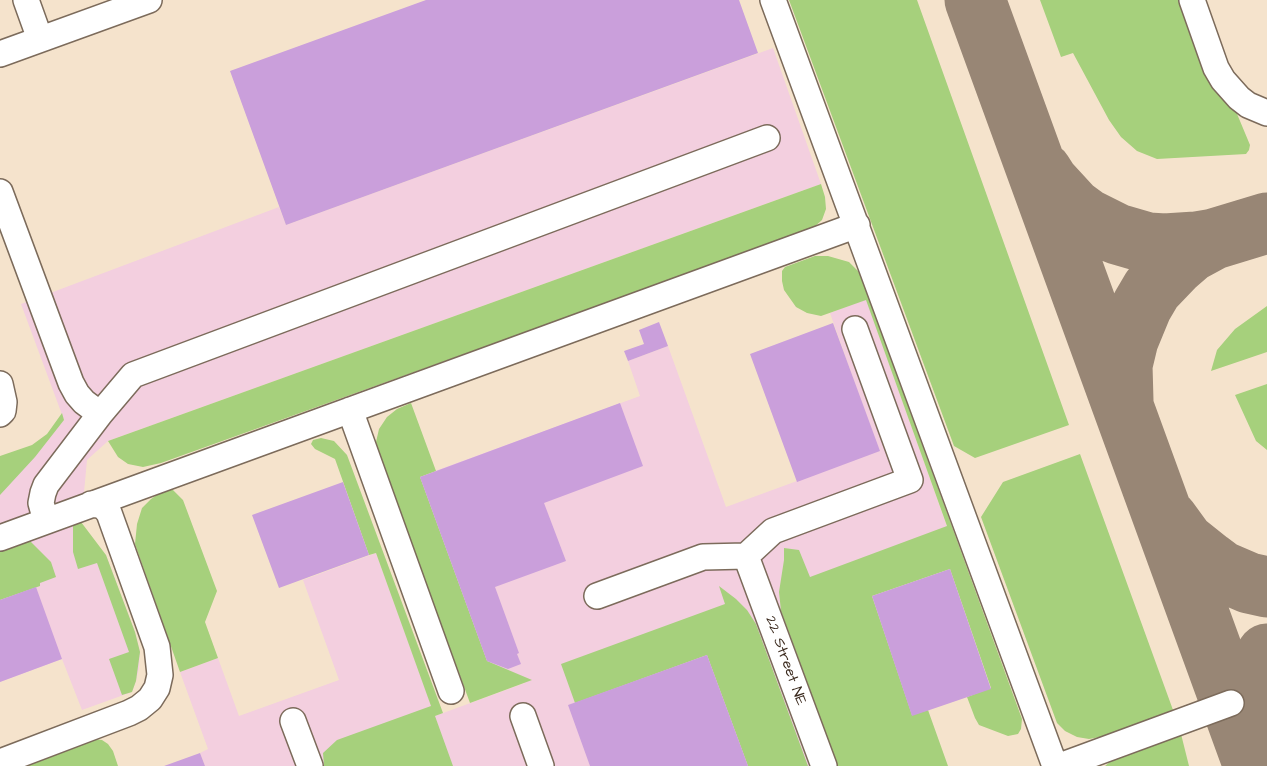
<!DOCTYPE html>
<style>
body{margin:0}
canvas{display:block;background:#f5e3cc}
</style>
<canvas width="1267" height="766"></canvas>
<script>
const c = document.querySelector('canvas').getContext('2d');
c.lineJoin = 'round';
function fillPath(path, color) { c.fillStyle = color; c.fill(path, 'evenodd'); }
const shape = rows => new Path2D(rows.map(r => 'M' + r).join(''));
function strokePath(path, color, width, dash) { c.strokeStyle = color; c.lineWidth = width; c.lineCap = dash ? 'butt' : 'round'; c.setLineDash(dash || []); c.stroke(path); }
function label(font, color, halo, rows, align = 'center') {
  c.font = font + ' "Architects Daughter",sans-serif'; c.lineWidth = 4.5; c.setLineDash([]); c.textBaseline = 'middle'; c.strokeStyle = halo; c.fillStyle = color; for (const [text, x, y, turn = 0] of rows) {
    c.save(); c.translate(x, y); c.rotate((+turn || 0) * Math.PI / 180); c.textAlign = isNaN(turn) ? turn : align; if (halo) c.strokeText(text, 0, 0); c.fillText(text, 0, 0); c.restore();
  }
}
const built = shape([
 [773,48,821,184,108,441,87,460,80,536,106,555,135,632,140,652,139,668,136,681,132,692,82,710,62,659,0,682,0,480,64,420,21,304,279,207,286,225],
 [866,299,951,538,846,577,914,766,205,766,200,753,208,749,180,672,218,658,239,716,339,680,303,580,376,553,435,716,525,683,470,660,405,482,640,396,628,361,668,346,726,507,879,451,830,313]
]);
const green = shape([
 [789,0,917,0,1069,425,975,458,954,446],
 [1040,0,1185,0,1235,109,1250,145,1249,150,1246,154,1157,159,1137,151,1121,137,1109,120,1073,53,1061,57],
 [821,184,825,197,826,209,822,220,812,229,161,463,143,467,128,464,118,457,108,441],
 [815,256,828,256,849,262,858,271,863,282,1022,719,1021,729,1018,734,1008,736,979,725,975,718,967,697,991,688,950,569,872,596,912,715,928,710,948,766,838,766,781,611,779,592,784,560,784,548,799,550,810,577,947,526,866,300,821,316,807,313,796,307,784,290,782,281,782,271,785,267],
 [1267,306,1267,352,1211,371,1217,350,1235,329],
 [1267,384,1267,450,1256,441,1235,395],
 [411,403,436,471,420,477,487,661,532,680,470,703,380,458,376,442,379,429,387,417,397,409],
 [62,413,64,420,35,457,0,495,0,456,32,445,47,434],
 [321,438,334,441,347,455,443,713,435,716,453,766,324,766,323,753,337,740,431,706,376,553,369,555,335,459,315,449,311,444,313,440],
 [1080,454,1173,710,1100,737,1089,739,1077,737,1065,731,1057,723,981,517,1003,482],
 [172,489,183,500,217,591,205,622,218,658,180,672,135,544,137,524,142,508,151,499,161,492],
 [81,522,106,555,135,632,140,652,136,681,132,692,122,695,109,659,129,652,97,563,78,569,73,552,73,525],
 [30,541,51,562,56,577,40,583,40,586,0,600,0,552],
 [719,586,736,599,747,610,756,624,808,766,748,766,707,655,575,703,561,664,725,604],
 [1181,734,1189,766,1105,766,1112,760],
 [94,739,102,740,108,744,113,751,118,766,24,766]
]);
const taxiway = shape([
 [975,0,1254,766],
 [1042,172,1049,183,1072,208,1087,219,1117,234,1148,243,1165,244,1196,242,1214,239,1190,252,1175,265,1152,289,1142,306,1128,340,1122,365,1123,401],
 [1214,239,1267,223],
 [1168,520,1184,542,1209,562,1221,571,1249,583,1267,587],
 [1251,747,1249,735,1252,694,1267,654]
]);
const building = shape([
 [426,0,739,0,758,53,286,225,230,71],
 [659,322,668,346,628,361,624,351,644,344,639,330],
 [833,323,880,451,797,482,750,354],
 [620,403,643,466,544,503,566,561,495,587,519,653,517,654,521,664,508,669,487,661,420,477],
 [343,482,369,555,279,588,252,515],
 [950,569,991,689,912,716,872,596],
 [36,587,62,659,0,682,0,600],
 [707,655,748,766,590,766,568,705],
 [200,753,205,766,164,766]
]);
const minor = shape([
 [26,0,40,39],
 [773,0,1055,766],
 [1192,0,1216,68,1223,80,1239,98,1248,105,1267,113],
 [0,54,149,0],
 [0,192,71,383,77,394,84,402,100,414],
 [0,384,4,402,3,411,0,414],
 [350,410,451,691],
 [46,521,41,503,43,493,46,485,100,414,133,375,767,138],
 [0,538,857,225],
 [746,556,824,766],
 [597,596,703,557,746,556,773,531,910,480,855,329],
 [523,716,541,766],
 [293,721,310,766],
 [0,762,129,713,139,708,150,699,157,688,160,675,157,647,109,513,103,506,91,504],
 [1060,766,1231,703]
]);
const streetNames = [
 ["22 Street NE",785,661,70]
];
fillPath(built, '#f3cfdf');
fillPath(green, '#a6d07c');
strokePath(taxiway, '#988675', 61);
fillPath(building, '#ca9fdb');
strokePath(minor, '#7c6b5b', 28);
strokePath(minor, '#fff', 25);
label('15px', '#3b2a1e', '#fff', streetNames);
</script>
